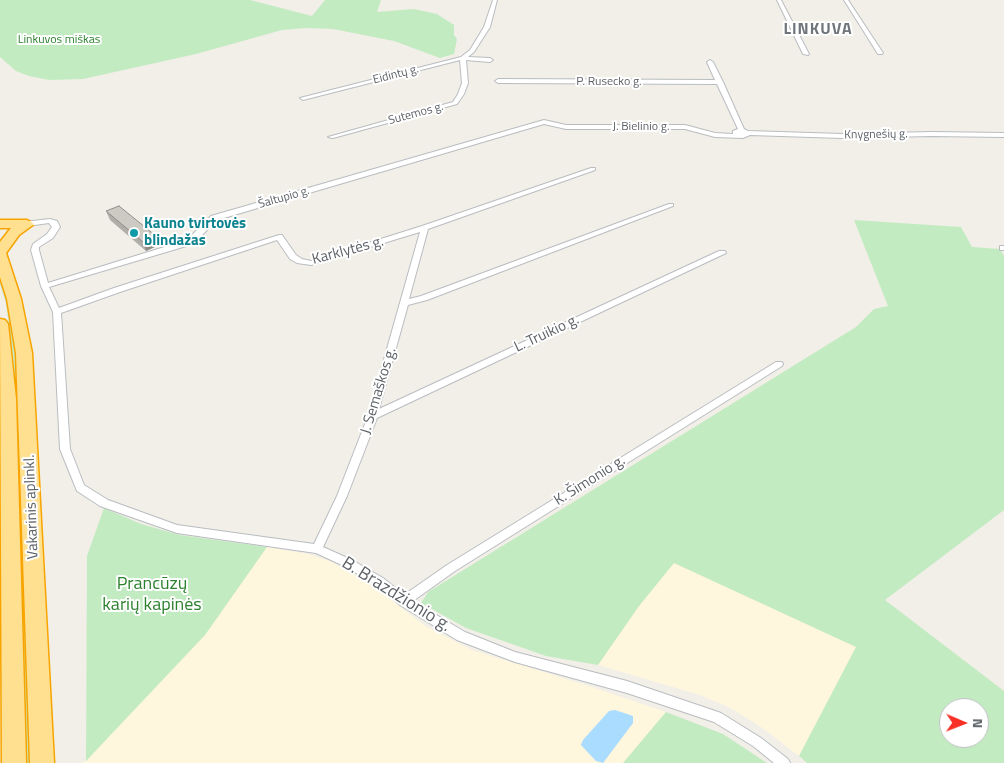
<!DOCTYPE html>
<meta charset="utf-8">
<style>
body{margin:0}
#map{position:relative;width:1004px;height:763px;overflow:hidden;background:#f1efe7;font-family:"Titillium Web",sans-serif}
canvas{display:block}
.north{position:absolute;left:939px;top:698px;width:50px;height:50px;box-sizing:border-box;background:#fff;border:1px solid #bfc1c3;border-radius:50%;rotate:91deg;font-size:14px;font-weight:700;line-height:20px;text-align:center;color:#5e6368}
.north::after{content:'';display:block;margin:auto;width:18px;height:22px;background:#f93025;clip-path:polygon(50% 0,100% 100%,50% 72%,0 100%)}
</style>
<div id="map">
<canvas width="1004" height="763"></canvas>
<div class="north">N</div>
</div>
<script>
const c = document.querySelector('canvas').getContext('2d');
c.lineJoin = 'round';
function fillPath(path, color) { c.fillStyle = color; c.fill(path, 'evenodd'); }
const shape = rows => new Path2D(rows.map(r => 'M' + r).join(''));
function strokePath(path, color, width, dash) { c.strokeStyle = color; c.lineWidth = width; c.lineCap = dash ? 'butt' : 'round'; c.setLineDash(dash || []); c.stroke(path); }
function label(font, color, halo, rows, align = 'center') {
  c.font = font + ' "Titillium Web",sans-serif'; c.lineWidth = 4; c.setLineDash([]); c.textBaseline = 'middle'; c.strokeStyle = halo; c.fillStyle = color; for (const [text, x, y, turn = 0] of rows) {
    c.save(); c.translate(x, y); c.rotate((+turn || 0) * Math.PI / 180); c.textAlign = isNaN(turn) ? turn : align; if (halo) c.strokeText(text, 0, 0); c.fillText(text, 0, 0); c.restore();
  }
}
const commercial = shape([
 [267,547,308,554,332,562,372,585,425,626,472,650,589,686,666,712,623,763,81,763,86,761,205,635],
 [674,563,856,647,799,756,757,724,728,707,700,695,598,665,639,606]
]);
const green = shape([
 [0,0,250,0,312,16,325,0,381,0,377,12,414,9,437,14,454,25,454,35,457,39,454,54,440,58,394,41,333,29,306,28,282,30,196,54,83,79,49,80,29,76,16,71,0,57],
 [854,220,961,227,972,247,1000,249,1004,256,1004,510,885,600,1004,691,1004,763,807,763,799,756,856,647,674,563,639,606,598,665,546,656,466,628,421,603,428,592,856,327,874,309,888,306],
 [949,708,979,708,979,738,949,738],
 [0,271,9,302,19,355,33,763,25,763,18,458,13,356,6,303,0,284],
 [104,508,141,524,180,535,267,547,205,635,86,761,87,556],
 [666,712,723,734,767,763,623,763]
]);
const water = shape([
 [615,710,633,716,633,723,603,763,596,761,581,745,583,740,609,711]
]);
const street = shape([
 [493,0,497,0,490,27,474,52,468,57,490,58,493,60,490,62,466,60,468,83,464,94,457,104,333,138,328,137,453,102,458,94,462,83,460,60,303,100,300,98,461,57,470,50,484,27,493,0],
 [777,0,781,0,809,54,808,55,803,54,777,0],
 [844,0,848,0,883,53,882,54,878,54,844,0],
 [710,60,713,62,723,82,744,129,748,131,842,134,932,132,1004,133,1004,137,932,136,842,138,750,135,743,138,715,137,685,129,566,129,544,124,217,220,193,244,49,287,59,308,114,288,279,235,282,235,296,255,302,259,311,261,422,226,591,168,595,168,595,170,428,229,409,299,421,296,669,204,673,204,673,206,427,300,408,305,379,409,719,251,725,251,726,253,377,418,347,496,323,547,352,560,383,578,404,595,447,565,776,362,782,362,783,364,782,366,455,571,413,601,465,632,515,652,627,681,721,713,761,738,788,759,790,763,774,763,753,746,714,722,627,693,515,662,457,640,400,605,375,584,344,566,316,553,177,533,100,506,77,491,60,449,53,312,41,286,31,250,33,244,47,234,52,227,49,223,27,226,23,224,24,222,50,219,57,221,60,227,53,238,39,247,39,250,48,283,187,240,211,216,544,120,566,125,685,125,715,133,733,134,733,131,738,129,717,84,498,83,495,81,498,79,715,80,707,62,710,60],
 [420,232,368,416,337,496,314,544,177,525,108,500,84,485,70,449,61,313,120,292,277,240,290,259,297,263,311,265,420,232],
 [1000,246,1004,246,1004,250,1000,250,1000,246]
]);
const highway = shape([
 [0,220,27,220,34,224,19,235,6,253,21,299,32,353,54,763,30,763,16,353,7,299,0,277,0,242,11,228,0,228,0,220],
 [0,319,5,320,8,324,16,399,26,763,2,763,0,319]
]);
const wall = shape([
 [106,211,159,245,146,251,110,220]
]);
const shadedWall = shape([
 [156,236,159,245,146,251,143,242]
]);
const building = shape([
 [119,206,156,236,143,242,106,211,119,206]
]);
const markers = [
 [134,233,5,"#0f9aa8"]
];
const farParknames = [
 ["Linkuvos miškas",59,40]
];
const farStreetnames = [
 ["Eidintų g.",396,75,-14],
 ["P. Rusecko g.",609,82],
 ["Sutemos g.",416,114,-15],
 ["J. Bielinio g.",641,127],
 ["Knygnešių g.",876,135,-1],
 ["Šaltupio g.",284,198,-16]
];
const cultureNames = [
 ["Kauno tvirtovės",144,224],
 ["blindažas",144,241]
];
const streetNames = [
 ["Karklytės g.",348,251,-15],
 ["L. Truikio g.",547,334,-25],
 ["J. Semaškos g.",379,391,-73],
 ["K. Šimonio g.",590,481,-32],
 ["Vakarinis aplinkl.",32,507,-92]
];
const farDistrictnames = [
 ["LINKUVA",818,30]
];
const nearParknames = [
 ["Prancūzų",152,585],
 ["karių kapinės",152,606]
];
const nearStreetnames = [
 ["B. Brazdžionio g.",396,595,32]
];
fillPath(commercial, '#fff6de');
fillPath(green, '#c3ebc2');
fillPath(water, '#a9dcff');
strokePath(street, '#b9bdc1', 2);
strokePath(highway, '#f8a400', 3);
fillPath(street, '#fff');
fillPath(highway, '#ffe090');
fillPath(wall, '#b0aea9');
fillPath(shadedWall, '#908d89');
fillPath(building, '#cdcac4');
strokePath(building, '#908d89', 1);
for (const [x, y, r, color] of markers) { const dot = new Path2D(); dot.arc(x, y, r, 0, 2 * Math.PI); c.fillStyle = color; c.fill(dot); strokePath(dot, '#fff', 2); }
label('12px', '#2c812e', '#fff', farParknames);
label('12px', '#5e6368', '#fff', farStreetnames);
label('bold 15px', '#0d838f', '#fff', cultureNames, 'left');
label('15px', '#5e6368', '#fff', streetNames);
c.letterSpacing = '1px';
label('bold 16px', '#6f757a', '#fff', farDistrictnames);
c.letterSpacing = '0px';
label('18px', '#2c812e', '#fff', nearParknames);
label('18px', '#5e6368', '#fff', nearStreetnames);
</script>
